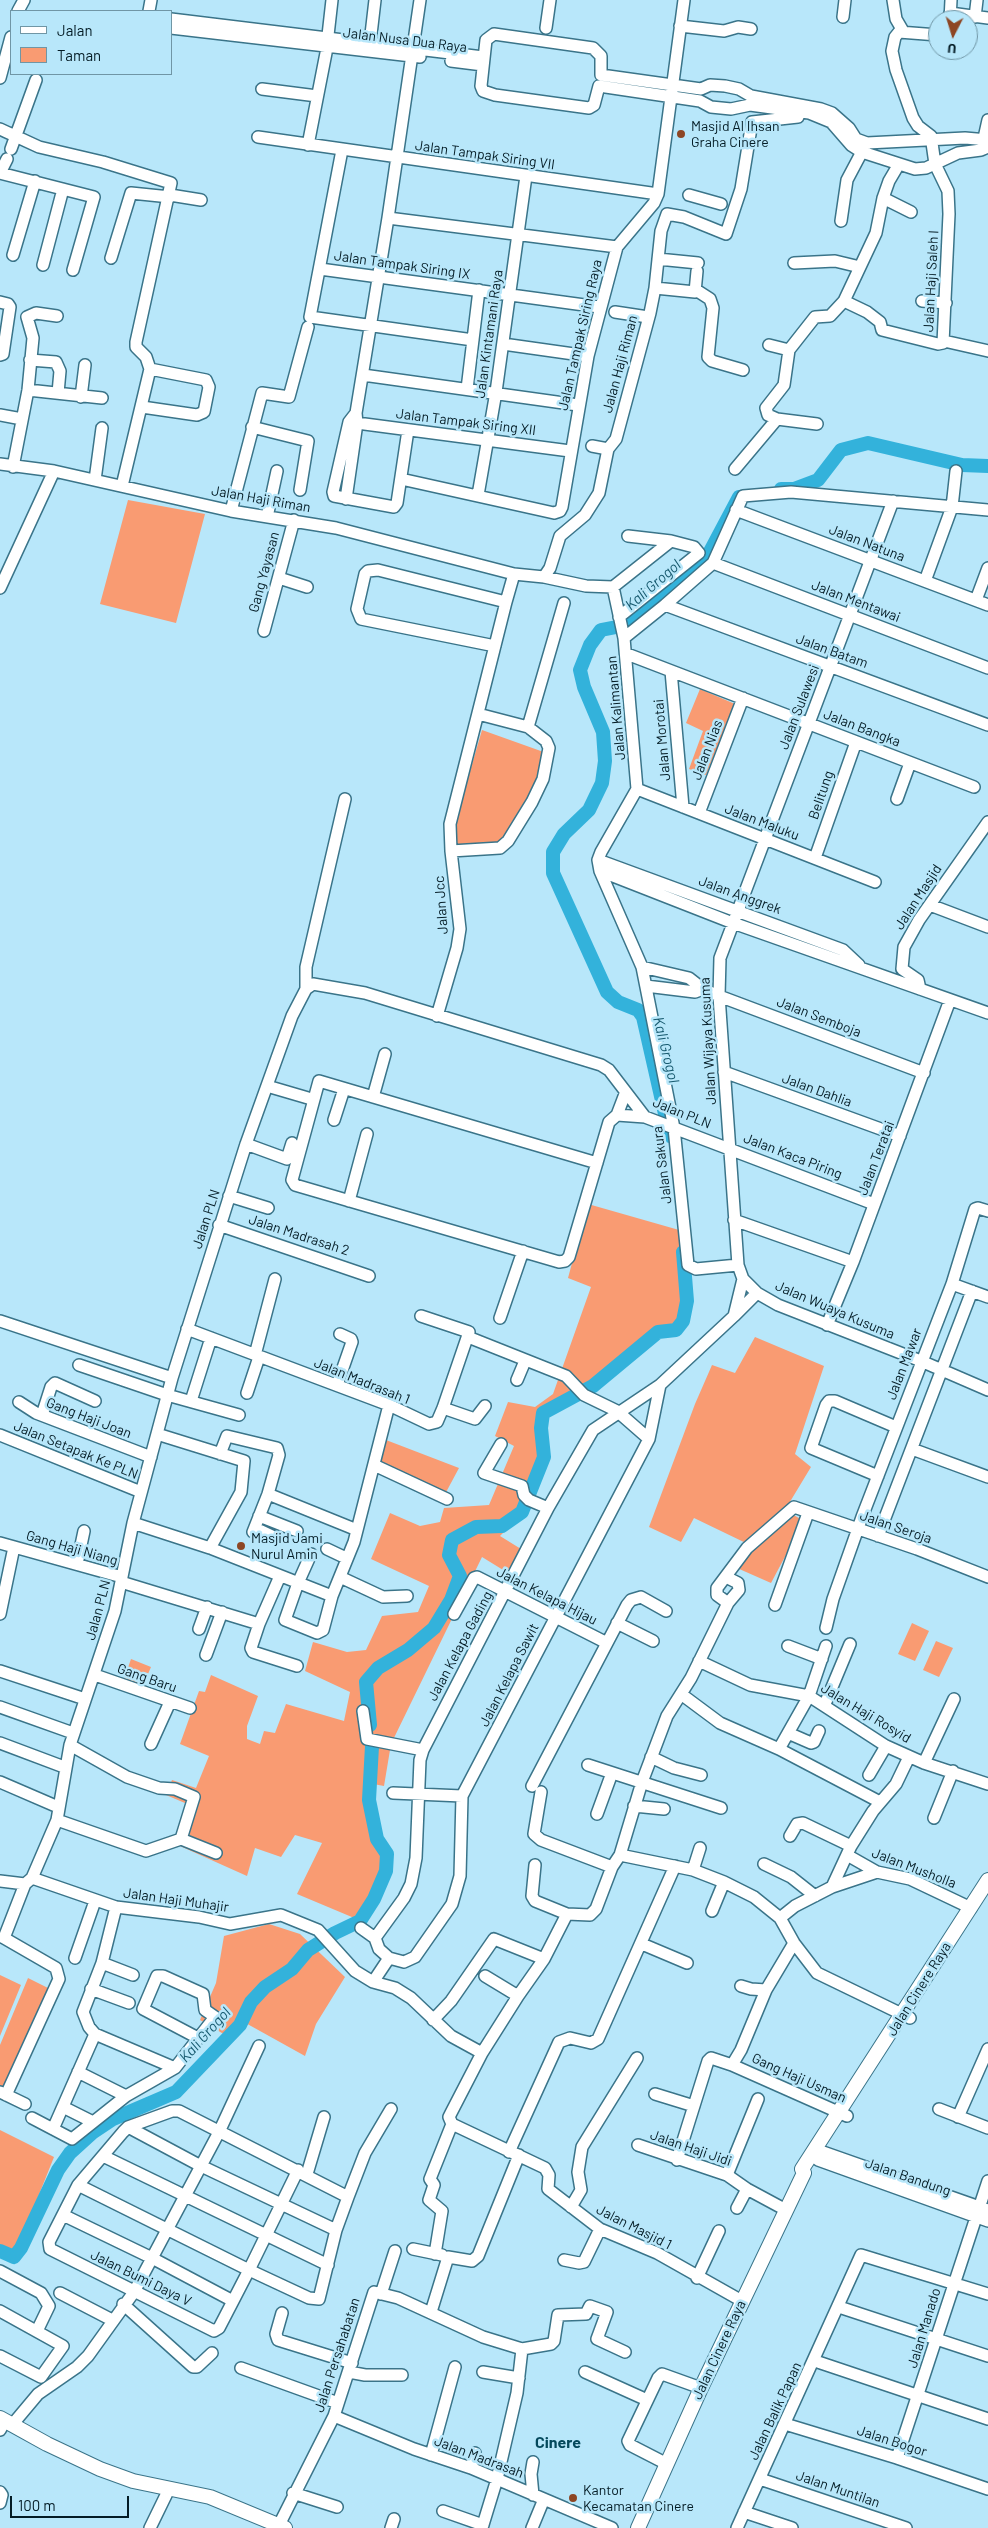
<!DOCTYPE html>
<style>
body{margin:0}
#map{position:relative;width:988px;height:2528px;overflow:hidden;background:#b8e7fa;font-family:Barlow,sans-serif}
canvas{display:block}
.legend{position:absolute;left:10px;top:10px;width:162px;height:65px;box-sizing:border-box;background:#b8e7fa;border:1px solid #7096a5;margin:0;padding:6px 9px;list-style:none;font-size:15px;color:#041c25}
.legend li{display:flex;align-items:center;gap:10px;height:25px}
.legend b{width:25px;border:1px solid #7096a5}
.north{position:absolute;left:928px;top:10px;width:50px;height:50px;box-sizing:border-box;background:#b8e7fa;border:1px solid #7096a5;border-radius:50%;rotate:185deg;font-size:14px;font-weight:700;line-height:20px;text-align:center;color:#041c25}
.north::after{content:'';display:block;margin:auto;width:18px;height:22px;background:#8d4624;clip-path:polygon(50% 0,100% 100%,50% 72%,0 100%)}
.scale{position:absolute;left:10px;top:2496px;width:119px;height:22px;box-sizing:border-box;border:2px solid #041c25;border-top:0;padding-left:6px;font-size:15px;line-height:18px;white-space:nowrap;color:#041c25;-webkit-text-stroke:4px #b8e7fa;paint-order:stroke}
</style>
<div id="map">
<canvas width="988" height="2528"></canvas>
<ul class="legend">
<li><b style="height:6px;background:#fff"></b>Jalan</li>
<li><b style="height:14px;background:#f99b72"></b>Taman</li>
</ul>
<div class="north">U</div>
<div class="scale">100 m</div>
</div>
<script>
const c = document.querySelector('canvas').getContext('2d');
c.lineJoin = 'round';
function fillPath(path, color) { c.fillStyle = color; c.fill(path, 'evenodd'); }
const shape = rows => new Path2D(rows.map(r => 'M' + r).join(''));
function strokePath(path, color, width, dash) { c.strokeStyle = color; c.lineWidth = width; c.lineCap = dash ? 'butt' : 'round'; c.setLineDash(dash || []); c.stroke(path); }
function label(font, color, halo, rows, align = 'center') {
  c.font = font + ' Barlow,sans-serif'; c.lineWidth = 5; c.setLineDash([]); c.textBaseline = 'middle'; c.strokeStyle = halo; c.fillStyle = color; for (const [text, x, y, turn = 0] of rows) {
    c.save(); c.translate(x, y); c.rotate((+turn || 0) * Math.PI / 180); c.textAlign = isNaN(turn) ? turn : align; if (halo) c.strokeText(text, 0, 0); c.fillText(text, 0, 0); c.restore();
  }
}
const green = shape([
 [128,500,205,514,176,623,100,604],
 [700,689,735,704,706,775,689,769,703,731,686,723],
 [482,730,552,755,539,787,498,847,448,847],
 [588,1204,679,1230,681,1327,657,1333,544,1418,547,1440,516,1520,500,1536,521,1549,508,1573,482,1557,391,1744,384,1786,368,1783,368,1811,383,1858,378,1881,359,1920,297,1894,322,1843,295,1835,281,1857,255,1848,247,1876,180,1846,192,1806,166,1795,172,1780,196,1788,209,1756,180,1744,199,1691,205,1692,211,1675,258,1696,247,1726,247,1739,260,1744,264,1731,275,1733,286,1704,344,1721,350,1692,305,1671,313,1642,347,1652,366,1650,382,1616,418,1612,429,1586,371,1559,390,1513,420,1526,440,1522,444,1508,489,1505,514,1446,495,1436,508,1402,535,1407,553,1394,591,1287,568,1278],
 [755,1337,824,1366,795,1454,811,1467,785,1510,804,1521,771,1583,737,1568,750,1545,694,1518,681,1542,649,1527,695,1404,712,1365,735,1373],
 [386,1440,459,1468,444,1496,374,1468],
 [912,1623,929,1631,915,1661,898,1654],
 [936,1641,953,1648,939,1677,923,1670],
 [131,1659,151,1667,142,1688,123,1682],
 [269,1924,300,1934,345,1977,316,2024,305,2056,242,2021,227,2036,200,2020,216,1983,224,1936],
 [0,1975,21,1985,0,2036],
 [28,1978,48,1988,3,2087,0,2087,0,2045],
 [0,2130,54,2157,14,2257,0,2251]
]);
const river = shape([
 [781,489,794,489,818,480,841,450,868,443,962,465,988,466],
 [670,1136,643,1017,638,1010,618,1002,607,992,553,873,553,852,564,834,589,810,602,783,605,761,603,732,584,687,580,670,590,645,601,630,632,624,705,561,739,497],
 [370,1725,366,1682,378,1668,408,1650,434,1628,451,1600,460,1576,449,1555,452,1540,476,1527,502,1526,522,1512,544,1457,541,1428,543,1413,593,1386,658,1332,676,1330,683,1321,687,1301,683,1252],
 [0,2251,14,2257,21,2248,58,2170,70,2153,92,2133,113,2119,176,2092,240,2025,251,2002,265,1987,292,1969,308,1950,335,1933,360,1921,374,1899,386,1871,387,1854,377,1839,369,1800,372,1746]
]);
const minor = shape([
 [893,0,896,19,903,31],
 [18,11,24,0],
 [149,11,151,0],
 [950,13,988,18],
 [843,17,845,0],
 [975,17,977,0],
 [171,19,483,57],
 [950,20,951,0],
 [680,26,724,31,738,27,751,29],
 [171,28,420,57],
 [546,28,550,0],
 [370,43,375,0],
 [451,61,483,65],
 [0,78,11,37],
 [262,89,317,96],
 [0,129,39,147,103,162,171,183,136,342,136,347,146,357,150,369],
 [258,137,658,194],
 [984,138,988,120],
 [988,140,965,138,867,143,856,139,849,128,832,113,821,109,751,96,739,89,725,86,710,85,701,89,601,75,601,56,593,48,494,34,486,40,481,86,483,91,495,95,589,108,594,105,599,86,700,101,711,107,731,109,750,105,809,113,831,122,851,145,862,152,915,169,926,168,958,153,981,150,988,147],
 [308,145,326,53,332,0],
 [11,149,36,80],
 [342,150,310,317,473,340],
 [0,173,94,197,73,270],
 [0,173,7,159],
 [170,195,201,200],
 [689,195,721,204],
 [883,198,911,212],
 [667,214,684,217,726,234,741,189,752,122,798,117],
 [388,218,617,247],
 [841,221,847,180,865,146],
 [13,255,35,181],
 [111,258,131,193,170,197],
 [658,259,698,263],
 [794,263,835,261,860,267],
 [43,265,63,189],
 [320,269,599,307],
 [655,288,695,292,697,271],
 [696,290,710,299,713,308,708,357,712,361,743,370],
 [844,301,867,312,880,322,882,330,938,344,943,343,949,214,948,191,935,164,931,136,918,126,913,118,896,70,892,51,895,37,899,32,938,35],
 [922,301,946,303],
 [0,302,8,304,10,307,3,354,0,355],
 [615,312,648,317],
 [944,341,988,351],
 [503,344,588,356],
 [769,345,789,350],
 [30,360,56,362,60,371,58,393],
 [363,375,578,405],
 [467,389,479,290],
 [28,390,102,398],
 [81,397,85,365],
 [142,407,197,415,204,412,209,387,206,380,150,369],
 [356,413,349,422,333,492,334,496,394,507,397,503,408,430],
 [0,415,22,419],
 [357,423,570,451],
 [817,424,777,419,768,415,766,408,784,385,789,350,815,317,830,316,844,301,876,233,883,198,889,181,899,164],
 [252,427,308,441,300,490],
 [592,446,608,449],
 [0,464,54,471,231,511,336,528,514,574],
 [13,467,28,390,33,338,27,317,36,313,57,316],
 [735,469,777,419],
 [401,479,554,513,560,511,562,507,588,356,617,247,654,203,658,194,684,0],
 [95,480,102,428],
 [122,486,150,369],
 [478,495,496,392,526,176],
 [346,499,357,423,356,413,388,218,420,0],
 [893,501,720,958,719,996,738,1265,743,1279,757,1293,778,1305,921,1361,988,1390],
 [736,510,988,605],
 [231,511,262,393,289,397,308,327],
 [267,517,277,471],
 [713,563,988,668],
 [544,577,586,586,613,587,671,541],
 [279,578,307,587],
 [925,581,952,507,956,471],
 [613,587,624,638],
 [0,588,54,471],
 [976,600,988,568],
 [665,605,988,725],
 [619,617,699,553,694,547,671,541,628,536],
 [264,631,294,520],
 [495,646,361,619,357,609,365,574,368,571,378,570,506,602],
 [627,654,974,787],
 [671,671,683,807],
 [528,727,564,603],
 [637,789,875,882],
 [897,799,910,763],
 [699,813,743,698],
 [451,851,500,848,508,841,532,802,543,779,549,748,546,741,528,727,478,714],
 [815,858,856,742],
 [598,860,843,950,859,965],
 [600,871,733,923,988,1013],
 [930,905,988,927],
 [642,967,689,978,703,989,719,996,924,1073],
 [646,986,695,992,703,989],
 [306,989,306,967,345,799],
 [920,989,918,980,902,969,904,947,919,920,988,822],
 [437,1016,457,948,460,929,451,851,450,824,506,602,514,574,544,577,550,568,560,536,585,515,599,493,608,449,616,439,650,313,655,288,661,231,667,214],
 [724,1072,900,1136],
 [267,1086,308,1098],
 [373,1097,385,1054],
 [617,1115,645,1117],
 [334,1120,344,1089],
 [246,1144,287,1159,292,1143],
 [597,1163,319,1081,292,1180,295,1185,559,1262,565,1261,569,1257,609,1122,617,1115,625,1094],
 [229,1196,268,1208],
 [349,1201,367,1134],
 [734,1220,853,1262],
 [219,1225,369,1276],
 [738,1265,696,1269,688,1265,674,1128,642,967,600,871,598,860,601,852,637,789,624,638,665,605,713,563,743,496,791,492,988,510],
 [952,1284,988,1297],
 [734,1316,757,1293],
 [500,1318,523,1251],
 [0,1321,172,1378],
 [827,1325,853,1262,950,1000],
 [187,1329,389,1405,429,1424,437,1422,443,1408,469,1332,421,1316],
 [468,1337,566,1376,584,1395,617,1411,649,1439],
 [255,1355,275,1279],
 [79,1365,167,1395,239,1415],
 [517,1380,525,1361],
 [337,1385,352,1342,351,1339,340,1334],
 [660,1385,649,1439,462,1796,460,1876,452,1904,415,1957,404,1962,389,1958,379,1949,375,1938,404,1898,411,1884,416,1858,420,1760,423,1750,548,1508,593,1430,660,1385,734,1316,743,1279],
 [247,1393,259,1357],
 [191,1401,211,1338],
 [19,1402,36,1413,151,1457],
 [443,1408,475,1419,485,1406],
 [42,1415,51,1387,55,1383,95,1401],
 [157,1434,244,1461,241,1492,210,1548],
 [0,1435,141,1492],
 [501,1444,484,1473,522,1486,524,1495,529,1500,548,1508],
 [912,1449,988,1477],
 [220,1454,227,1436,277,1448,279,1455,268,1494,253,1532],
 [374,1465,447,1499],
 [878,1476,811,1448,826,1405,829,1401,835,1401,896,1427],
 [268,1494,357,1530],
 [259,1516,297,1531],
 [133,1523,210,1548,332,1596],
 [255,1528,274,1537],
 [878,1536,972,1291],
 [0,1543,122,1577],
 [327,1549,346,1558],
 [311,1554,298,1583,285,1620,317,1633,323,1630,332,1596,354,1542,389,1405],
 [77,1564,84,1531],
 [280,1576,259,1624,251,1648,253,1652,297,1666],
 [340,1577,383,1597,407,1596],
 [121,1582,259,1624],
 [728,1603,717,1595,717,1588,747,1548,794,1507,917,1549,988,1577],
 [775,1605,808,1513],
 [0,1614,14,1547],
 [454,1614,474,1578,477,1577,607,1643],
 [617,1623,653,1641],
 [826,1628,833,1599,862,1517,952,1284,975,1209,978,1208,988,1211],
 [199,1629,207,1607],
 [788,1646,822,1659],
 [206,1655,222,1612],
 [699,1661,750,1685,809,1696,886,1746,924,1763,988,1784],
 [0,1671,85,1699],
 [95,1675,190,1708],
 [681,1694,720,1723,779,1749,880,1802],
 [825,1704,850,1644],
 [0,1707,73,1733],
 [363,1711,367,1739,423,1750],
 [788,1733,811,1743,814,1742,819,1731],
 [0,1743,64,1767],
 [151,1744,170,1702],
 [70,1745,127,1777,159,1788,175,1789,194,1797,181,1839],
 [779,1749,809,1696,826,1646],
 [651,1757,674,1768,701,1775],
 [924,1763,954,1699],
 [588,1765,721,1808],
 [869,1775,886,1746],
 [0,1782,58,1807],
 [532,1786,627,1605,631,1600,641,1597,666,1611],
 [541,1792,534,1834,541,1840,612,1867],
 [393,1793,462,1796],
 [634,1806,664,1809],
 [597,1814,612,1773],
 [934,1818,953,1771],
 [57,1820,146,1851,181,1839],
 [790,1836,797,1824,803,1823,851,1846],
 [181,1839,216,1853],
 [620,1855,693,1870,724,1882,754,1897,780,1918,794,1943,817,1973,910,2018],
 [847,1855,877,1872,910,1879,971,1908],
 [764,1864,791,1877,815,1896],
 [535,1865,532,1896,535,1901,567,1914],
 [693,1870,700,1848],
 [32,1878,116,1907,199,1917,230,1924,281,1915,318,1930,355,1971,373,1982,395,1988,411,1998,451,2036,482,2053],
 [0,1881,25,1884,32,1878,57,1820,70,1745,115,1611,133,1523,172,1378,246,1144,292,1016,306,989,313,984,365,993,601,1065,609,1070,645,1117,874,1204],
 [832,1887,851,1846,873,1811,896,1784,909,1757],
 [116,1907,102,1963,83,2012,89,2027,95,2034,175,2068],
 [712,1911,724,1882],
 [780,1918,795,1906,832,1887,877,1872],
 [361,1928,375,1938],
 [642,1944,687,1963],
 [75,1958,95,1901],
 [102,1963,133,1975],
 [485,1976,518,1996],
 [373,1982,389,1958],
 [741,1986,751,1989,766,1990,794,1943],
 [91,1989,129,2003],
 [766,1990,741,2050,732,2065,847,2116],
 [433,2020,451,2001,494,1939,544,1959],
 [78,2072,126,2096],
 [0,2092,25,2104],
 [655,2094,694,2106],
 [6,2095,59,1979,56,1968,4,1938,25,1884],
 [63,2107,93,2122],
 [939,2109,988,2128],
 [958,2117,988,2049],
 [32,2118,72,2139,126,2096,175,2068,215,2017,205,2010,203,1994,163,1976,157,1976,143,2009,198,2038],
 [452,2124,449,2117,451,2113,482,2053,518,1996,544,1959,567,1914,590,1915,596,1909,612,1867,620,1855,642,1782,667,1716,691,1678,728,1603,739,1590,738,1583,726,1577],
 [452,2124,545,2168,549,2175,548,2189,600,2229,657,2253,742,2301],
 [128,2127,199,2165,336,2230],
 [53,2129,95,2034],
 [638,2145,727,2175,747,2189,786,2210],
 [509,2152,559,2042,570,2038,591,2043,598,2039,675,1866],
 [823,2152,988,2210],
 [103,2156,328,2265],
 [677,2160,708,2061,711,2058,732,2065],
 [818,2160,988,2221],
 [307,2174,324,2117],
 [727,2175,758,2099],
 [78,2185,249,2270,298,2170],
 [571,2207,581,2190,578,2172,582,2147,637,2058],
 [737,2208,747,2189],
 [63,2215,152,2258,233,2301,249,2270,309,2298,319,2299,336,2230,348,2197,365,2153,391,2109],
 [413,2249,442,2255],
 [435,2254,442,2211,429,2200,434,2185,430,2179,452,2124],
 [564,2260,579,2263,584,2262,600,2229],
 [0,2271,41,2293,49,2306,37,2331],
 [697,2278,719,2231],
 [60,2293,112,2320],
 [381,2294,395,2251],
 [233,2301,219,2328,214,2331,50,2249,49,2242,78,2185,123,2132,128,2127,172,2111,179,2111,348,2197],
 [123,2304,193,2367,197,2367,212,2353],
 [839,2307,988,2356],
 [0,2311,63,2346,41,2377,0,2356],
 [431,2312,448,2257,472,2261,478,2256,519,2155],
 [282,2313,276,2334,278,2340,352,2363],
 [815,2361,988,2419],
 [241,2368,338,2403],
 [349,2372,365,2375,402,2375],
 [483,2372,519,2378],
 [585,2372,647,2400],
 [334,2416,414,2449,471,2468,612,2528],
 [785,2424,897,2458,988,2489],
 [12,2425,38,2394,77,2367,88,2356,134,2292,219,2132,259,2046],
 [0,2430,5,2421],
 [431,2455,455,2367],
 [897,2458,988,2181],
 [533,2462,531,2474,533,2495],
 [667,2464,630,2445,628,2441,658,2378,662,2374,701,2388],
 [471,2468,475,2453],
 [760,2479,906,2528],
 [0,2492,2,2495,0,2503],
 [293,2493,337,2507],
 [443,2511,483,2525],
 [744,2512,792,2528],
 [279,2525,334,2416,374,2292,398,2298,483,2337,522,2349,551,2344,554,2341,558,2315,586,2314,590,2306,607,2312,597,2339,625,2352],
 [150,2528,169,2489],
 [391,2528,394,2519],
 [482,2528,497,2479,517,2393,522,2349],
 [532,2528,544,2499],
 [737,2528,861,2255,988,2294]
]);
const major = shape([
 [0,2418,47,2444,100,2469,133,2481,210,2497,285,2528],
 [638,2528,701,2388,804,2173,802,2169,988,1880]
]);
const markers = [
 [681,134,5,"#8d4624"],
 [241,1546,5,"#8d4624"],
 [573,2498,5,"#8d4624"]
];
const streetNames = [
 ["Jalan Nusa Dua Raya",405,40,7],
 ["Jalan Tampak Siring VII",485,155,8],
 ["Jalan Tampak Siring IX",402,265,8],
 ["Jalan Haji Saleh I",931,281,-87],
 ["Jalan Kintamani Raya",489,334,-82],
 ["Jalan Tampak Siring Raya",580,335,-77],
 ["Jalan Haji Riman",620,364,-75],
 ["Jalan Tampak Siring XII",466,422,7],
 ["Jalan Haji Riman",261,499,10],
 ["Jalan Natuna",867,543,21],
 ["Gang Yayasan",264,572,-75],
 ["Jalan Mentawai",856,601,21],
 ["Jalan Batam",832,651,20],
 ["Jalan Sulawesi",799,707,-69],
 ["Jalan Kalimantan",616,708,-95],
 ["Jalan Bangka",862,728,21],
 ["Jalan Morotai",662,740,-95],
 ["Jalan Nias",707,750,-69],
 ["Belitung",821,795,-71],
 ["Jalan Maluku",762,822,21],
 ["Jalan Anggrek",740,895,20],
 ["Jalan Masjid",918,897,-57],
 ["Jalan Jcc",441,905,-94],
 ["Jalan Semboja",819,1017,21],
 ["Jalan Wijaya Kusuma",708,1041,-93],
 ["Jalan Dahlia",817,1090,20],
 ["Jalan PLN",682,1113,22],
 ["Jalan Kaca Piring",793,1156,21],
 ["Jalan Teratai",876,1158,-69],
 ["Jalan Sakura",662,1165,-97],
 ["Jalan PLN",206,1219,-72],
 ["Jalan Madrasah 2",299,1235,18],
 ["Jalan Wuaya Kusuma",835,1310,23],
 ["Jalan Mawar",904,1364,-69],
 ["Jalan Madrasah 1",362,1381,22],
 ["Gang Haji Joan",89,1418,21],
 ["Jalan Setapak Ke PLN",76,1450,22],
 ["Jalan Seroja",896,1527,19],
 ["Gang Haji Niang",72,1548,16],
 ["Jalan Kelapa Hijau",547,1596,27],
 ["Jalan PLN",98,1610,-75],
 ["Jalan Kelapa Gading",460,1646,-62],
 ["Jalan Kelapa Sawit",509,1675,-63],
 ["Gang Baru",147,1678,19],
 ["Jalan Haji Rosyid",866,1713,31],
 ["Jalan Musholla",914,1868,21],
 ["Jalan Haji Muhajir",176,1900,8],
 ["Jalan Cinere Raya",919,1989,-58],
 ["Gang Haji Usman",799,2078,24],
 ["Jalan Haji Jidi",691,2148,19],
 ["Jalan Bandung",908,2177,19],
 ["Jalan Masjid 1",634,2227,27],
 ["Jalan Bumi Daya V",141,2278,26],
 ["Jalan Manado",924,2328,-73],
 ["Jalan Cinere Raya",719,2350,-65],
 ["Jalan Persahabatan",337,2355,-72],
 ["Jalan Balik Papan",775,2411,-65],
 ["Jalan Bogor",892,2441,18],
 ["Jalan Madrasah",479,2457,21],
 ["Jalan Muntilan",838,2489,19]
];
const poiNames = [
 ["Masjid Al Ihsan",691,126],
 ["Graha Cinere",691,142],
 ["Masjid Jami",251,1538],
 ["Nurul Amin",251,1554],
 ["Kantor",583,2490],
 ["Kecamatan Cinere",583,2506]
];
const waterNames = [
 ["Kali Grogol",653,585,-41],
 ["Kali Grogol",666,1050,76],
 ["Kali Grogol",205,2035,-48]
];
const quarterNames = [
 ["Cinere",558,2443]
];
fillPath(green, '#f99b72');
strokePath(river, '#33b2db', 14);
strokePath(minor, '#3a7489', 14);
strokePath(major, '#3a7489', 16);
strokePath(minor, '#fff', 11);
strokePath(major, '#fff', 14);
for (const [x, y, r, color] of markers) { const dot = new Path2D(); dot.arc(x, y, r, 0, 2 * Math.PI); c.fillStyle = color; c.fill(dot); strokePath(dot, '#b8e7fa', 2); }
label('14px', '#041c25', '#b8e7fa', streetNames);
label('14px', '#041c25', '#b8e7fa', poiNames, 'left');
label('italic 15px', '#175a6f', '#b8e7fa', waterNames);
label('bold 16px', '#04495c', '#b8e7fa', quarterNames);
</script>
